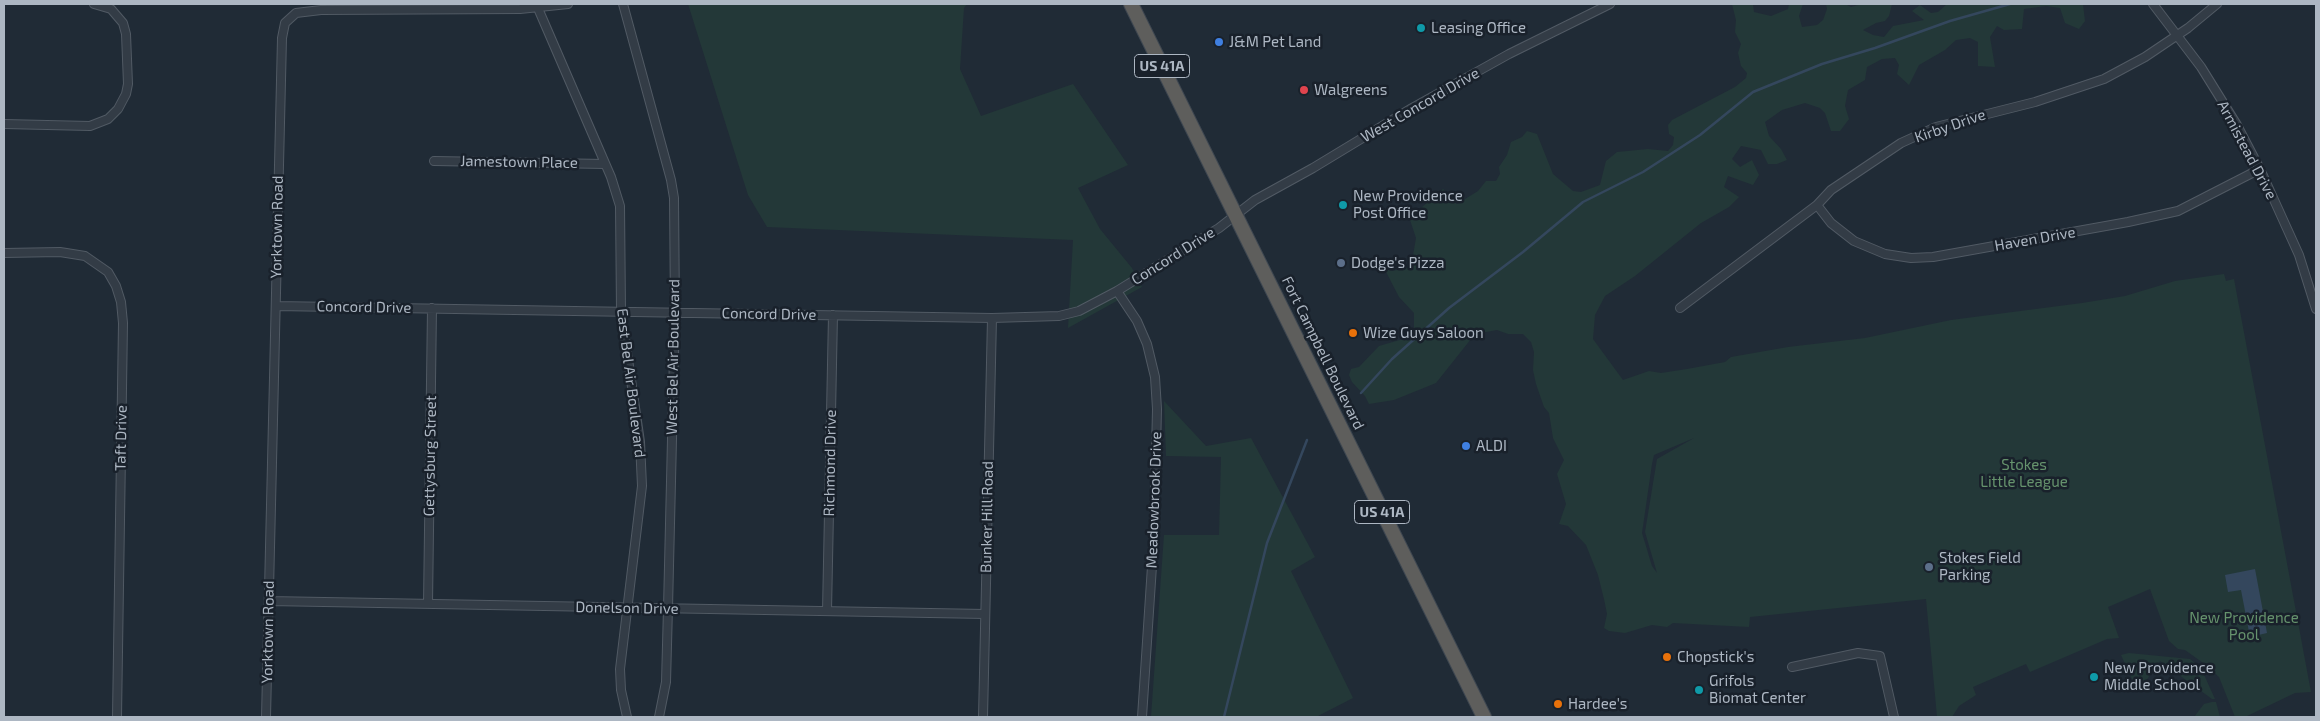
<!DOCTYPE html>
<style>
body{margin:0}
#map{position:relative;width:2320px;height:721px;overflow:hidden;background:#202b36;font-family:"Exo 2",sans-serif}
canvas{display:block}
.frame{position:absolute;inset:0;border:5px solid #adb7c3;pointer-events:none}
</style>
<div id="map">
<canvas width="2320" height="721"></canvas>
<div class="frame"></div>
</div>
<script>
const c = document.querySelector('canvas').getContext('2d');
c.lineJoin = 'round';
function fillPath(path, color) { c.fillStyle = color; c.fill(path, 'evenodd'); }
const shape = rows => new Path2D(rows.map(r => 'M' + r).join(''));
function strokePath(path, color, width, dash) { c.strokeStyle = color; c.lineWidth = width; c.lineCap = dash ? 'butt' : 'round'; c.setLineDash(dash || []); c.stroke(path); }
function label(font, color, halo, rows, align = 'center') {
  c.font = font + ' "Exo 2",sans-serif'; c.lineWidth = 5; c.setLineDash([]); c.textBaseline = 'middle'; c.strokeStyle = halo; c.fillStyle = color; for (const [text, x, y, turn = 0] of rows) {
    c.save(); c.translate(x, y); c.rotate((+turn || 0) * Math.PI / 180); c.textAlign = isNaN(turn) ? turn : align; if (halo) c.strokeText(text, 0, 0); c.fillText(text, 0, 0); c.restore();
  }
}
const green = shape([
 [688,4,967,4,964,8,960,69,981,116,1073,84,1128,165,1078,188,1100,229,1132,268,1142,287,1068,328,1073,240,767,227,748,195],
 [1732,4,1753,4,1754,12,1771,16,1788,9,1789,4,1803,4,1799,16,1802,27,1817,25,1823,20,1827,9,1826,4,1845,4,1851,7,1862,4,1892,4,1889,16,1885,21,1876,23,1863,30,1873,35,1884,37,1893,26,1924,20,1912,11,1920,5,1931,13,1938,12,1947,4,2083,4,2085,21,2079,29,2065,23,2060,8,2046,6,2024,9,2022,29,2004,30,1997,26,1990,37,1995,67,1978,66,1978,42,1970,38,1956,40,1945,50,1919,65,1909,85,1897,74,1899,65,1895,58,1882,59,1867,67,1865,80,1848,90,1845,106,1849,119,1840,131,1831,131,1825,113,1820,108,1805,103,1782,110,1765,122,1769,136,1781,149,1787,160,1777,164,1768,164,1761,150,1741,146,1732,159,1740,167,1752,160,1759,175,1753,185,1728,176,1724,187,1739,197,1729,207,1701,223,1635,276,1605,296,1595,315,1593,339,1623,380,1649,371,1661,373,1687,369,1725,362,1731,357,1788,347,1865,338,1951,320,2082,303,2125,296,2175,281,2224,274,2226,281,2234,279,2311,692,2295,693,2245,717,2235,717,2219,677,2206,665,2185,650,2178,649,2169,641,2150,589,2108,607,2119,638,2107,639,2030,672,2026,664,1973,687,1976,695,1959,706,1952,717,1937,717,1926,599,1750,617,1749,627,1673,623,1667,627,1652,625,1625,633,1609,631,1604,628,1607,614,1604,599,1598,575,1586,545,1568,526,1559,524,1566,504,1557,474,1564,460,1553,438,1549,413,1544,407,1536,384,1533,370,1534,352,1531,342,1523,334,1508,334,1497,330,1481,333,1471,339,1436,383,1394,400,1369,404,1365,396,1352,382,1349,375,1351,369,1359,367,1379,346,1410,337,1414,330,1414,313,1399,297,1384,268,1392,271,1411,267,1416,238,1408,214,1421,208,1443,189,1452,195,1451,201,1457,204,1478,191,1486,181,1496,181,1500,174,1499,167,1507,155,1511,142,1522,137,1527,131,1537,134,1553,174,1573,191,1581,192,1600,185,1606,161,1617,152,1648,149,1668,151,1673,145,1674,137,1669,134,1668,125,1672,120,1735,87,1746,78,1747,73,1741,66,1738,53,1741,44,1735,32,1736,20],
 [1694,438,1657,459,1645,532,1657,573,1652,566,1642,533,1652,464,1654,455],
 [1164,401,1206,446,1251,438,1315,557,1291,571,1353,698,1316,717,1151,717,1164,535,1219,535,1221,457,1166,456],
 [2129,653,2190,659,2201,668,2215,699,2212,699,2160,661,2138,692,2121,655],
 [2212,702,2216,702,2220,717,2194,717,2204,704]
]);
const water = shape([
 [2255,569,2267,633,2250,637,2241,590,2228,592,2225,575]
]);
const stream = shape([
 [1361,393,1392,359,1449,308,1523,252,1583,202,1643,172,1700,135,1753,92,1822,64,1875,48,1950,21,2010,4],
 [1224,717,1267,543,1307,440]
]);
const minor = shape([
 [623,4,671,180,674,198,675,312,668,608,666,682,659,717],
 [2153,4,2201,67,2237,125,2260,169,2299,255,2316,309],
 [537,6,611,177,620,206,621,311,640,442,642,486,620,669,621,690,627,717],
 [4,124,90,126,108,119,118,109,126,94,128,84,126,34,123,23,111,9,94,4],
 [434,161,605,164],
 [1817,205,1831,223,1854,241,1885,254,1911,258,1933,257,2128,222,2178,211,2260,169],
 [4,253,60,252,85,256,108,272,116,286,121,302,123,323,117,717],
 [1117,291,1137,321,1147,344,1155,377,1157,409,1154,536,1142,717],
 [276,306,992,318,1059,316,1079,311,1117,291,1219,228,1255,200,1313,168,1412,108,1509,54,1610,4],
 [1680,308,1817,205,1831,190,1901,143,1936,127,2035,102,2104,79,2145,57,2188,28,2217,4],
 [269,601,985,614],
 [428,604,432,308],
 [827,611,833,315],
 [1792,667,1858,653,1880,656,1894,717],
 [266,717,282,38,285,23,296,13,321,10,520,9,568,4],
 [983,717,992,318]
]);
const trunk = shape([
 [1131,4,1484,717]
]);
const markers = [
 [1421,28,5,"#0f9aa8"],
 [1219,42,5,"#3f7fe0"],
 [1304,90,5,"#e0444e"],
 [1343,205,5,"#0f9aa8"],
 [1341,263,5,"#5c6f8a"],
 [1353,333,5,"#e8710a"],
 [1466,446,5,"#3f7fe0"],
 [1929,567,5,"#5c6f8a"],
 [1667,657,5,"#e8710a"],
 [2094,677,5,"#0f9aa8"],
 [1699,690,5,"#0f9aa8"],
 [1558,704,5,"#e8710a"]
];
const shields = [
 [1162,66,55],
 [1382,512,55]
];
const shieldNames = [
 ["US 41A",1162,66],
 ["US 41A",1382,512]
];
const poiNames = [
 ["Leasing Office",1431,28],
 ["J&M Pet Land",1229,42],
 ["Walgreens",1314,90],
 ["New Providence",1353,196],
 ["Post Office",1353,213],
 ["Dodge's Pizza",1351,263],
 ["Wize Guys Saloon",1363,333],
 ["ALDI",1476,446],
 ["Stokes Field",1939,558],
 ["Parking",1939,575],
 ["Chopstick's",1677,657],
 ["New Providence",2104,668],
 ["Middle School",2104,685],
 ["Grifols",1709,681],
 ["Biomat Center",1709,698],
 ["Hardee's",1568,704]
];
const streetNames = [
 ["West Concord Drive",1420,105,-30],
 ["Kirby Drive",1950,126,-19],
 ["Armistead Drive",2247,150,62],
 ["Jamestown Place",519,162,1],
 ["Yorktown Road",277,227,-89],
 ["Haven Drive",2035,239,-10],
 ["Concord Drive",1173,256,-32],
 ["Concord Drive",364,307,1],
 ["Concord Drive",769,314,1],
 ["Fort Campbell Boulevard",1323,353,64],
 ["West Bel Air Boulevard",673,357,-89],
 ["East Bel Air Boulevard",631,383,83],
 ["Taft Drive",121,438,-89],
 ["Gettysburg Street",430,456,-89],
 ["Richmond Drive",830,463,-89],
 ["Meadowbrook Drive",1154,500,-88],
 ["Bunker Hill Road",987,517,-89],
 ["Donelson Drive",627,608,1],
 ["Yorktown Road",268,632,-89]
];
const parkNames = [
 ["Stokes",2024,465],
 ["Little League",2024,482],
 ["New Providence",2244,618],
 ["Pool",2244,635]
];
fillPath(green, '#233838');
fillPath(water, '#34475d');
strokePath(stream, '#34475d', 2.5);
strokePath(minor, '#515a64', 10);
strokePath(trunk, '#3e4751', 16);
strokePath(minor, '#333c46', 8);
strokePath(trunk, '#5e5e5c', 14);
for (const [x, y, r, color] of markers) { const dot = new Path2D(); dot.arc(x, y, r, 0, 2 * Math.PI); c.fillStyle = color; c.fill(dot); strokePath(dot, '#19212b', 2); }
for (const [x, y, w] of shields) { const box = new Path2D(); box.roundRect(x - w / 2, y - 11.5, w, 23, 4); c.fillStyle = '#19212b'; c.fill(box); strokePath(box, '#adb7c3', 1); }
label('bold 14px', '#adb7c3', null, shieldNames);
label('15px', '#adb7c3', '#19212b', poiNames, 'left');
label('15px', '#adb7c3', '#19212b', streetNames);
label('15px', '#66936d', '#19212b', parkNames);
</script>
